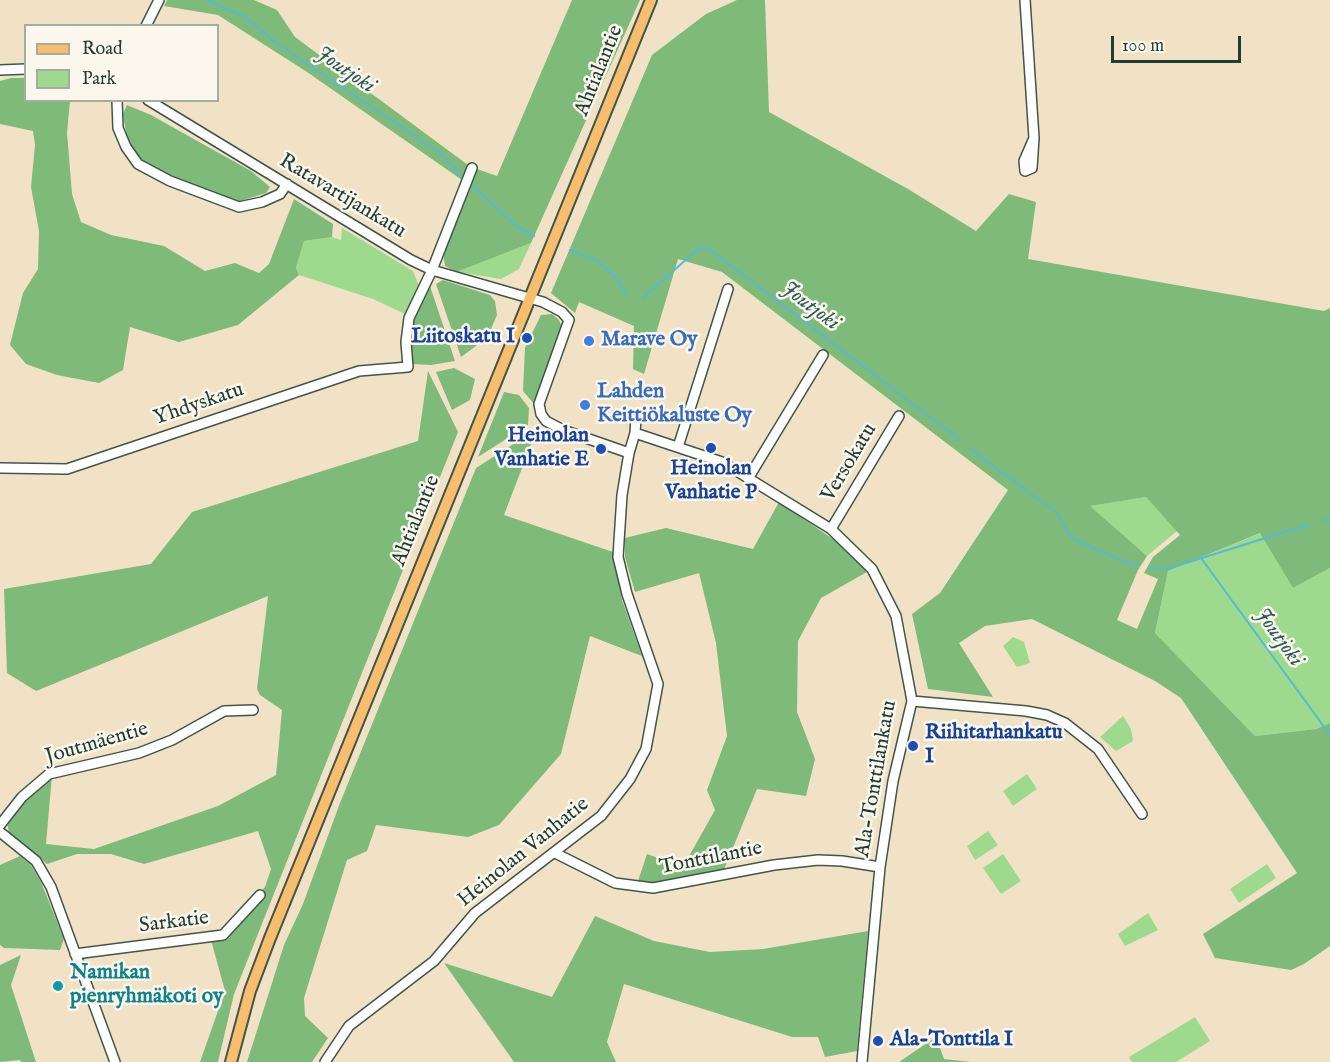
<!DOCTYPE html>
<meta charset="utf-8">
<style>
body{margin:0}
#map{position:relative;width:1330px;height:1062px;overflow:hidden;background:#f2e2c5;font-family:"IM FELL English",serif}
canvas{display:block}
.legend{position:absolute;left:24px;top:24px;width:195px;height:78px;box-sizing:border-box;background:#fbf7ec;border:2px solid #a3ada2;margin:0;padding:8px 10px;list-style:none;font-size:18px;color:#1f3d34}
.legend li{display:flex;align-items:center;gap:12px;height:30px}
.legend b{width:30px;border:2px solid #a3ada2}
.scale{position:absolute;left:1111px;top:36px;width:130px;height:27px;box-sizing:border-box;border:3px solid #1f3d34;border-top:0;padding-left:8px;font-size:18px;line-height:21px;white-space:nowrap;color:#1f3d34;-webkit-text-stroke:4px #fbf7ec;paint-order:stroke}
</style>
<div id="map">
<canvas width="1330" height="1062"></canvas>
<ul class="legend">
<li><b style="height:8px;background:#f9be6d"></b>Road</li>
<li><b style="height:16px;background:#9eda8e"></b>Park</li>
</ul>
<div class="scale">100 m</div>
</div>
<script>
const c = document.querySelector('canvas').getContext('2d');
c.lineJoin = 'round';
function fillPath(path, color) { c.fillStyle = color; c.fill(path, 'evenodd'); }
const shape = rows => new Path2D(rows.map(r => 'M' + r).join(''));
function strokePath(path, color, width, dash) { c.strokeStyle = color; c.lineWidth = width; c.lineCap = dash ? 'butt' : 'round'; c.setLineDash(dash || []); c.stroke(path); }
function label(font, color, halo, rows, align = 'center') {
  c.font = font + ' "IM FELL English",serif'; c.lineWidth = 5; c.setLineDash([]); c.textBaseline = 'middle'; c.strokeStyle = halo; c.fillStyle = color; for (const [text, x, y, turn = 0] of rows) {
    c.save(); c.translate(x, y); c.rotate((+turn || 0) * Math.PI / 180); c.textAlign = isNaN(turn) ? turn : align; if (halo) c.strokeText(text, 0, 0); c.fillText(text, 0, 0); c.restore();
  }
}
const green = shape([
 [342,228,413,271,419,286,405,314,373,299,299,275,296,268,304,241,332,237,341,240],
 [531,243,519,269,501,279,457,272],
 [1146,497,1177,531,1147,556,1089,506],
 [1261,533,1293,588,1330,568,1330,723,1316,729,1255,736,1155,633,1168,571],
 [1013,637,1024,642,1030,663,1017,667,1003,646],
 [1123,716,1131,729,1133,741,1116,751,1100,737],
 [1027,774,1037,789,1013,806,1003,791],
 [988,831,998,845,975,860,967,846],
 [1003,854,1021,881,1001,894,983,868],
 [1267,864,1276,878,1239,903,1230,889],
 [1148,913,1158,930,1125,946,1118,934],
 [1195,1017,1210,1041,1176,1062,1132,1062,1129,1057]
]);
const forest = shape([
 [167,0,254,0,277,10,295,37,468,165,462,180,307,72,218,15,164,6],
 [572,0,640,0,531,243,457,272,445,266,443,254,477,169,497,176],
 [737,0,765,0,769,112,908,189,976,231,1009,194,1036,202,1028,259,1324,311,1330,308,1330,568,1293,588,1260,533,1168,571,1155,633,1255,736,1316,729,1330,723,1330,946,1304,964,1291,970,1215,958,1203,934,1297,873,1181,698,1155,681,1032,619,985,626,959,643,993,697,928,689,912,614,940,593,1008,490,722,272,678,259,644,374,633,369,634,326,579,302,575,313,551,293,652,55,706,14],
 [1146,497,1180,535,1153,557,1144,573,1158,579,1137,629,1117,620,1138,570,1147,556,1090,506],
 [11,78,25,78,26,100,70,101,67,133,72,194,81,222,111,235,164,246,205,271,235,263,259,273,269,264,294,199,333,224,332,237,304,241,296,268,299,275,238,325,179,342,130,327,123,370,99,383,57,375,26,364,10,345,23,293,38,269,39,231,31,187,35,145,33,131,0,124,0,81],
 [127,105,151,115,251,171,270,187,266,193,237,202,174,177,140,159,127,139,123,114],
 [443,280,490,295,495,301,497,315,491,329,476,346,461,357,436,284],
 [430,286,455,361,431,365,411,364,409,341,412,318,425,289],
 [552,314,559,320,563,329,535,405,523,391,525,348,541,315],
 [454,368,475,379,470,400,452,410,436,372],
 [428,371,458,432,234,994,218,1062,200,1062,225,991,211,940,230,938,228,929,265,887,271,869,258,831,144,864,111,854,77,854,47,864,9,833,7,822,25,799,52,775,46,844,94,849,218,806,276,775,282,710,260,695,257,689,268,596,36,691,7,673,4,589,151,564,192,512,418,441],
 [504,392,519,395,529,408,528,425,478,457],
 [537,429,504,515,613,552,622,600,642,656,590,636,561,754,499,825,468,837,376,825,367,851,347,860,304,998,305,1016,328,1038,312,1062,247,1062,284,945,303,904,340,803,476,468],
 [779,502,843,546,867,572,821,598,798,641,797,712,815,759,806,796,757,789,723,872,652,884,638,881,647,854,683,867,715,810,707,790,727,736,716,643,699,573,635,592,625,557,625,538,666,528,753,549],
 [20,856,31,865,41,882,64,939,60,950,4,948,0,945,0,865],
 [595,916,654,941,710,952,763,949,868,931,857,1051,825,1057,818,1037,792,1037,624,984,607,1042,616,1062,514,1062,444,963,552,997],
 [21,955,11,985,36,1062,21,1062,20,1060,0,1062,0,965],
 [936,1037,944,1059,971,1062,899,1062]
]);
const stream = shape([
 [207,0,245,17,279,45,439,152,461,175],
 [473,186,517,227,534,236],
 [570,250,598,261,617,279,627,295],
 [643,298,699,248,709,249,960,440],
 [969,448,1056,512,1072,538,1120,560,1138,565],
 [1322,521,1330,518],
 [1201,558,1330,735],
 [1150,568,1167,569,1310,524]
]);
const minor = shape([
 [1025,0,1034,138,1032,168,1025,171,1024,161,1034,138],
 [146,26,159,0],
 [0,70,26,69],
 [117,100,118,128,126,147,138,164,170,181,239,207,262,202,280,194,287,184],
 [148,100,411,260,432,270,543,302,562,312,569,320,539,404,541,414,546,421,563,430,629,453],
 [635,433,722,462,831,529,872,569,896,616,912,701,893,781,880,867,862,1062],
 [678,447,728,289],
 [0,468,67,469,359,371,408,367,406,342,409,318,432,270,472,168],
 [749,477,823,355],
 [831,529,899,416],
 [912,701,1026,711,1047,715,1065,723,1098,749,1142,814],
 [0,825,22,797,49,774,139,753,172,740,224,711,253,710],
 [0,832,36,861,51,887,115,1062],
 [555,853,615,883,653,888,774,865,818,860,842,861,880,867],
 [75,954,223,935,260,895],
 [325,1062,349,1026,434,961,475,913,601,816,630,779,646,749,658,684,627,594,618,557,622,495,629,453,635,433,636,418]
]);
const major = shape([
 [231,1062,250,991,270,938,651,0]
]);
const markers = [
 [527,338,6,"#1a4fb4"],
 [589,341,6,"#3f7fe0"],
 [585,405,6,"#3f7fe0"],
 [711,448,6,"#1a4fb4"],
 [601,449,6,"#1a4fb4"],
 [913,746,6,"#1a4fb4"],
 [58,986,6,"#0f9aa8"],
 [878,1041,6,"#1a4fb4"]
];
const streetNames = [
 ["Ahtialantie",600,71,-68],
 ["Ratavartijankatu",342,197,31],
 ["Yhdyskatu",199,405,-19],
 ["Versokatu",850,463,-59],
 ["Ahtialantie",417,521,-68],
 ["Joutmäentie",97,744,-16],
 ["Ala-Tonttilankatu",877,779,-80],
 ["Heinolan Vanhatie",524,853,-39],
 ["Tonttilantie",711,859,-11],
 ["Sarkatie",174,923,-7]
];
const transitNames = [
 ["Liitoskatu I",515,338],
 ["Heinolan",589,437],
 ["Vanhatie E",589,461],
 ["Heinolan",711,470,"center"],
 ["Vanhatie P",711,494,"center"],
 ["Riihitarhankatu",925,734,"left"],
 ["I",925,758,"left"],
 ["Ala-Tonttila I",890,1041,"left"]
];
const shopNames = [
 ["Marave Oy",601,341],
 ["Lahden",597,393],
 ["Keittiökaluste Oy",597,417]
];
const cultureNames = [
 ["Namikan",70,974],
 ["pienryhmäkoti oy",70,998]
];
const waterNames = [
 ["Joutjoki",345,71,34],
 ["Joutjoki",810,307,37],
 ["Joutjoki",1278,638,54]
];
fillPath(green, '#9eda8e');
fillPath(forest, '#7eba79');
strokePath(stream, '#56bad5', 2);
strokePath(minor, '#3f564a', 12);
strokePath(major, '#3f564a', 14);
strokePath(minor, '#fff', 9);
strokePath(major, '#f9be6d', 10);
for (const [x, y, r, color] of markers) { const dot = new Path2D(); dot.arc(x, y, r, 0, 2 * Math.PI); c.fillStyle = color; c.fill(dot); strokePath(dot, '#fbf7ec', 2); }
label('21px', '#1f3d34', '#fbf7ec', streetNames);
label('bold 21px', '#164399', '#fbf7ec', transitNames, 'right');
label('bold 21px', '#366cbe', '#fbf7ec', shopNames, 'left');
label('bold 21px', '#0d838f', '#fbf7ec', cultureNames, 'left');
label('italic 22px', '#2d5c5c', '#fbf7ec', waterNames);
</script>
